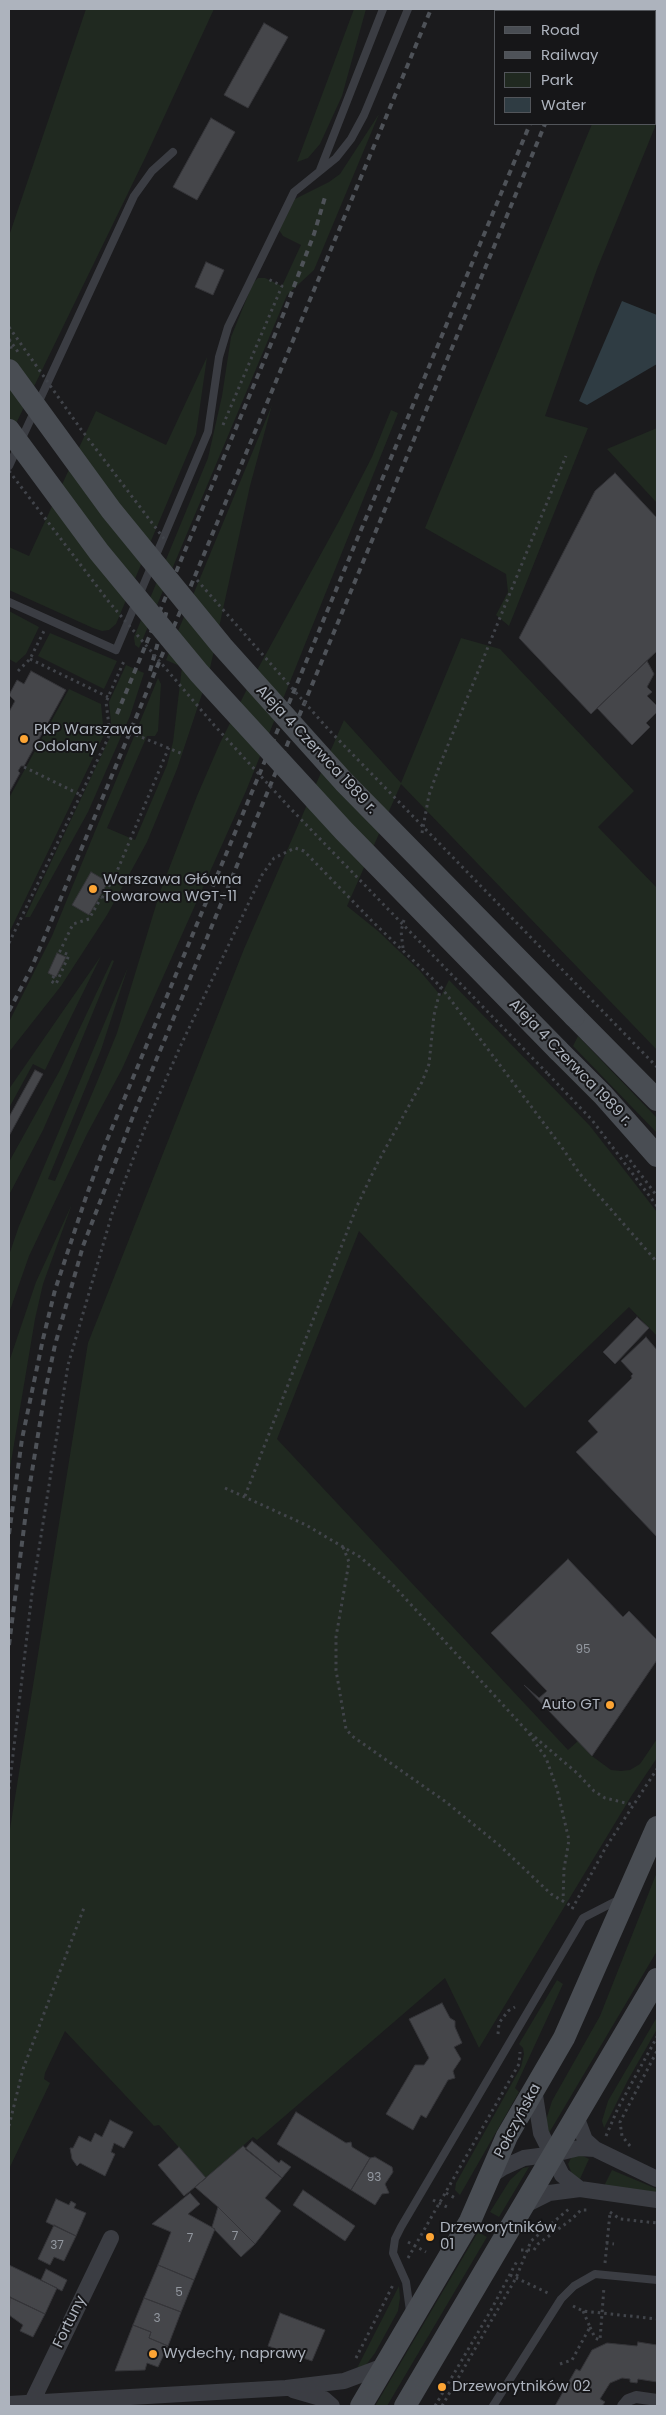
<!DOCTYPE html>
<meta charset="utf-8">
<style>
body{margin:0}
#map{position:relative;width:666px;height:2415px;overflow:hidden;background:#1b1b1d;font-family:Poppins,sans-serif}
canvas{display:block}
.frame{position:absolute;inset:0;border:10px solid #adb3bd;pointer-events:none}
.legend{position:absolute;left:494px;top:10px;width:162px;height:115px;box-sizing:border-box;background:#161618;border:1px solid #52555a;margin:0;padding:6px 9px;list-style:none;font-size:15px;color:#adb3bd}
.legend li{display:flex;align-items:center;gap:10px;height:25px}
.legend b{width:25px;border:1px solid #52555a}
</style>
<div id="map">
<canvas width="666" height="2415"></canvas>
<div class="frame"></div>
<ul class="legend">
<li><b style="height:6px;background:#494d53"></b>Road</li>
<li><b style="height:6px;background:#4e5258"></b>Railway</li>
<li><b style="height:14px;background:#202920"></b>Park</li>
<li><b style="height:14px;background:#2f3c43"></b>Water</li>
</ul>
</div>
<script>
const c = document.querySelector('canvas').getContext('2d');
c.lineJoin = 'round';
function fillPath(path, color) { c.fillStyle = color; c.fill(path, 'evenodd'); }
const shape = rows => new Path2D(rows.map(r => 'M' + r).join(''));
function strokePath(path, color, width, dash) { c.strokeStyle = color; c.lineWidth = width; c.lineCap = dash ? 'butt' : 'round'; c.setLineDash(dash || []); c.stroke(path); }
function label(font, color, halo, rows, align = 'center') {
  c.font = font + ' Poppins,sans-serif'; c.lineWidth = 4; c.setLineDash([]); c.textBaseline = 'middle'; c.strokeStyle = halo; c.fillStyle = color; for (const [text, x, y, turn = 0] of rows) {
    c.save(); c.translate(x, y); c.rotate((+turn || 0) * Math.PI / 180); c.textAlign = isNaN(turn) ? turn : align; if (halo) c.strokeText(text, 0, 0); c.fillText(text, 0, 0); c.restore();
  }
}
const green = shape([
 [86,9,214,9,146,156,9,438,9,236],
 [354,9,366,9,342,96,320,144,308,158,297,162],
 [639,9,657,9,657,122,597,269,545,416,588,428,509,626,496,615,508,592,506,574,425,528,592,124,655,124,655,11,638,11],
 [379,114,314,270,287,295,139,648,135,645,134,637,208,458,222,396,231,337,253,283,258,278,265,278,282,286,301,245,283,236,279,230,295,199,329,182,340,174],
 [207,357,196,434,116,624,109,630,102,631,93,628,9,590,9,547,29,556,96,411,166,445],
 [272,405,250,486,209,673,177,769,147,842,107,915,61,986,9,1052,9,1022,52,936,158,678,161,684,158,731,155,736,147,736,107,828,135,840,167,765,173,742,182,667,166,660],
 [391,410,398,413,246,791,122,1069,87,1134,29,1256,9,1313,9,1255,19,1226,128,967,101,1050,48,1179,55,1181,97,1082,117,1033,160,892,197,796,220,743,250,683,339,521,372,457],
 [657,428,657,503,607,449],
 [9,611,39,627,26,654,16,663,9,659],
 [50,633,117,661,104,689,38,656],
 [461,638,500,649,634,791,598,827,657,888,657,1050,401,784,347,906,378,931,420,971,441,996,449,980,590,1126,657,1212,657,1336,629,1307,525,1408,359,1231,277,1439,568,1750,578,1741,592,1756,611,1770,621,1771,630,1770,640,1764,657,1739,657,1758,632,1795,479,2048,445,1978,257,2140,253,2137,206,2178,159,2125,154,2126,65,2031,45,2073,44,2079,50,2083,9,2169,9,1835,88,1343,244,949,344,720,401,783],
 [126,665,144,673,130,716,88,812,30,917,25,917,112,733,109,702],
 [69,689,101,704,104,735,9,933,9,798],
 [101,956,45,1070,33,1064,9,1108,9,1089],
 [112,960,114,961,68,1073,43,1130,9,1195,9,1162,60,1070],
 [578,1036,657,1118,657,1133,573,1046],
 [72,1204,43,1284,35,1319,9,1474,9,1362,36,1282],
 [657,1872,657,1951,549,2133,546,2120,552,2101,600,2016],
 [557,1980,563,1984,515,2088,519,2092,460,2195,455,2190,456,2183,521,2067,524,2054,523,2048,519,2044],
 [657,2017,657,2029,628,2080,604,2128,602,2121,608,2101],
 [579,2154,589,2159,579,2181,572,2174,568,2164,571,2158],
 [529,2167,499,2217,490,2212,510,2180,523,2168],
 [612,2170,657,2189,657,2193,604,2186],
 [478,2232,487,2237,387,2406,375,2406],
 [399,2286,400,2298,398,2311,375,2353,366,2365,354,2374]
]);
const water = shape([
 [622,301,657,315,657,364,587,405,579,401]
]);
const building = shape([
 [264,23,288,37,248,108,224,95,264,23],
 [211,118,235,132,197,200,173,187,211,118],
 [206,262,224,270,213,295,195,287,206,262],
 [615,473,657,518,657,651,591,714,519,638,595,491,615,473],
 [647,661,654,674,647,687,652,692,647,696,657,706,657,712,646,723,650,727,632,745,597,708,647,661],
 [31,671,66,690,24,766,21,766,18,771,20,773,9,793,9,712,15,701,9,695,17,680,24,684,31,671],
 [91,872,108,882,89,915,72,905,91,872],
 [57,953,66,957,56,977,48,973,57,953],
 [35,1070,43,1074,9,1136,9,1117,35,1070],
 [637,1317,649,1328,615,1364,603,1352,637,1317],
 [646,1337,657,1350,657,1537,576,1452,598,1432,588,1421,632,1378,631,1376,633,1374,621,1361,646,1337],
 [568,1559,623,1617,629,1611,657,1640,657,1660,592,1756,524,1685,539,1698,547,1691,491,1633,568,1559],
 [442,2003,450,2018,455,2021,455,2027,462,2043,454,2047,461,2059,453,2071,455,2078,448,2080,426,2118,421,2115,413,2130,386,2114,415,2065,424,2065,429,2058,409,2019,442,2003],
 [296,2112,346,2143,351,2142,352,2147,370,2158,351,2190,277,2144,296,2112],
 [110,2120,133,2132,124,2148,114,2143,111,2152,115,2154,105,2176,80,2163,77,2166,72,2159,70,2148,73,2148,79,2136,91,2142,95,2133,102,2137,110,2120],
 [252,2141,279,2163,281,2160,291,2167,282,2178,245,2149,252,2141],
 [243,2146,282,2178,265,2198,281,2211,255,2244,218,2207,195,2187,243,2146],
 [179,2147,206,2178,184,2196,158,2165,179,2147],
 [375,2157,392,2167,393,2172,385,2184,389,2193,382,2194,375,2205,351,2190,370,2158,375,2157],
 [303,2190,355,2226,345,2241,293,2205,303,2190],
 [190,2193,200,2204,188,2214,215,2229,194,2280,158,2265,171,2232,152,2224,190,2193],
 [56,2199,69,2205,71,2201,76,2204,74,2208,86,2213,76,2236,46,2222,56,2199],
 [218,2207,255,2244,241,2257,212,2227,218,2207],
 [54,2225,76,2236,64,2261,54,2257,50,2265,38,2259,54,2225],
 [9,2265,57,2288,45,2314,9,2297,9,2265],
 [158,2265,194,2280,181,2312,144,2298,158,2265],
 [46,2269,67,2280,62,2291,41,2280,46,2269],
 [10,2297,45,2314,33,2337,20,2331,23,2325,9,2315,10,2297],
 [144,2298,181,2312,168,2346,149,2338,151,2332,133,2325,144,2298],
 [280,2313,325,2330,312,2361,268,2346,280,2313],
 [133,2325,151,2332,149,2338,168,2346,158,2367,147,2363,145,2370,115,2371,133,2325],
 [638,2342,657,2345,657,2382,638,2379,637,2383,630,2382,630,2379,622,2378,610,2383,600,2399,605,2402,602,2406,555,2406,576,2369,580,2371,592,2350,607,2343,637,2346,638,2342]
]);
const path = shape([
 [9,340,12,351],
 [223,425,282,286,266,278],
 [30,659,108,697],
 [18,671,30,659,44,631],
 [136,735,183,754],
 [24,767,81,795],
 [422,833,429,795,439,767,566,456],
 [102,898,115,876,169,747],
 [9,943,110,734,106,702,124,661],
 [403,948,401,931,404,920],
 [54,976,51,981,56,984,69,955,60,951,73,924,89,919,101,898],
 [583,991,657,1067],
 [548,1074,592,1120,657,1206],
 [626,1155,657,1196],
 [225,1488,306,1525,360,1557,393,1585,527,1731,546,1758,557,1789,569,1840,564,1869,563,1901],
 [245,1496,357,1206,378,1162,422,1082,429,1064,434,1015,441,987],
 [343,1547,349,1562,336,1637,336,1670,346,1729,352,1736,446,1802,499,1845,551,1894,573,1907],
 [530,1733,577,1773,594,1791,605,1798,634,1805],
 [9,1789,32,1593,68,1365,112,1214,146,1125,180,1047,262,875,274,858,295,848,304,851,373,922,441,987,561,1146,580,1174,657,1262],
 [572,1909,606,1847,657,1769],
 [498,2034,499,2023,508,2011,515,2007],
 [9,2126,23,2069,85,1905],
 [606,2136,618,2108,657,2037],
 [630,2146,622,2136,620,2122,657,2051],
 [446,2193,457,2199],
 [433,2200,449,2208],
 [610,2212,620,2219,657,2223],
 [408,2242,426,2252],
 [606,2243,614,2244],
 [521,2250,534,2250,538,2244,572,2219,581,2210,588,2210],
 [408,2258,519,2064,520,2052],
 [605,2263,610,2213],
 [510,2275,550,2294],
 [573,2306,583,2311,657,2319],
 [590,2327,595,2338,600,2340,604,2287],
 [356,2358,393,2285],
 [560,2364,572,2360,590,2327,583,2311],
 [435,2406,490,2312,517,2261],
 [442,2406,516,2278,531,2241,570,2208]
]);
const service = shape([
 [320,170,383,9],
 [9,466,134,196,152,171,173,152],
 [9,602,116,650,208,432,219,357,228,327,294,192,336,158,351,139,364,115,408,9],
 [410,2311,406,2282,393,2253,395,2239,401,2227,583,1918,620,1899],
 [493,2406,561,2299,574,2286,595,2274,657,2280]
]);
const pedestrian = shape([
 [623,2406,628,2400,636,2397,657,2400]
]);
const minor = shape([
 [534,2089,541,2133,562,2175,580,2189],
 [576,2116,585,2140,595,2149,657,2179],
 [490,2176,502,2168,524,2158,554,2154,579,2148,595,2149],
 [523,2206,549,2193,580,2189,657,2200],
 [293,2390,324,2399,332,2406],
 [9,2404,286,2388,344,2381,384,2366],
 [30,2406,111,2238]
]);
const secondary = shape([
 [574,1016,657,1100],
 [558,1050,603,1095,657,1156],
 [361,2406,470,2221,507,2136,564,2038,657,1827],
 [405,2406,657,1979]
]);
const rail = shape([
 [576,11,577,9],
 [592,11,593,9],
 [150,671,167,610],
 [117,714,283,315,314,234,326,194],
 [9,1011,31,969,48,929,431,9],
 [9,1534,22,1439,43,1339,55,1290,86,1197,105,1145,530,124],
 [9,1645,28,1496,45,1392,55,1345,83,1246,135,1111,545,124]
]);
const pathBridge = shape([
 [9,327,80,428,165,540],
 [9,339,18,352],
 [9,471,109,602,214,725,290,808,548,1074],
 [197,580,328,729,583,991]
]);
const secondaryBridge = shape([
 [9,370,111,510,222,646,344,782,574,1016],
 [9,430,99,552,199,673,344,831,558,1050]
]);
const markers = [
 [24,739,5,"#fca434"],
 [93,889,5,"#fca434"],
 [610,1705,5,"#fca434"],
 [430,2237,5,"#fca434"],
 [153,2354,5,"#fca434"],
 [442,2387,5,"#fca434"]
];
const numberNames = [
 ["95",583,1650],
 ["93",374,2178],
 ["7",235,2237],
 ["7",190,2239],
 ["37",57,2246],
 ["5",179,2293],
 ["3",157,2319]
];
const poiNames = [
 ["PKP Warszawa",34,730],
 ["Odolany",34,747],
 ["Warszawa Główna",103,880],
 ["Towarowa WGT-11",103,897],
 ["Auto GT",600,1705,"right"],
 ["Drzeworytników",440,2228],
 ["01",440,2245],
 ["Wydechy, naprawy",163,2354],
 ["Drzeworytników 02",452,2387]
];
const streetNames = [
 ["Aleja 4 Czerwca 1989 r.",316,750,47],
 ["Aleja 4 Czerwca 1989 r.",570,1063,46],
 ["Połczyńska",518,2121,-62],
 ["Fortuny",70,2322,-64]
];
fillPath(green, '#202920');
fillPath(water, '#2f3c43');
fillPath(building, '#45464a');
strokePath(building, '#353539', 1);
strokePath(path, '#41444a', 3, [2.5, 4]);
strokePath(service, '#3b3d43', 8);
strokePath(pedestrian, '#3b3d43', 12);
strokePath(minor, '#3b3d43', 16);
strokePath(secondary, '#494d53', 22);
strokePath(rail, '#4e5258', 4, [6, 5]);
strokePath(pathBridge, '#41444a', 3, [2.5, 4]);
strokePath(secondaryBridge, '#494d53', 22);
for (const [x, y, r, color] of markers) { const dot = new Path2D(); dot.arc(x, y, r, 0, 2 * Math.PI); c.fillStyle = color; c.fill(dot); strokePath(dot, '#161618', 2); }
label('12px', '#9398a0', null, numberNames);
label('15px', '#adb3bd', '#161618', poiNames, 'left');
label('15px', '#adb3bd', '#161618', streetNames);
</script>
